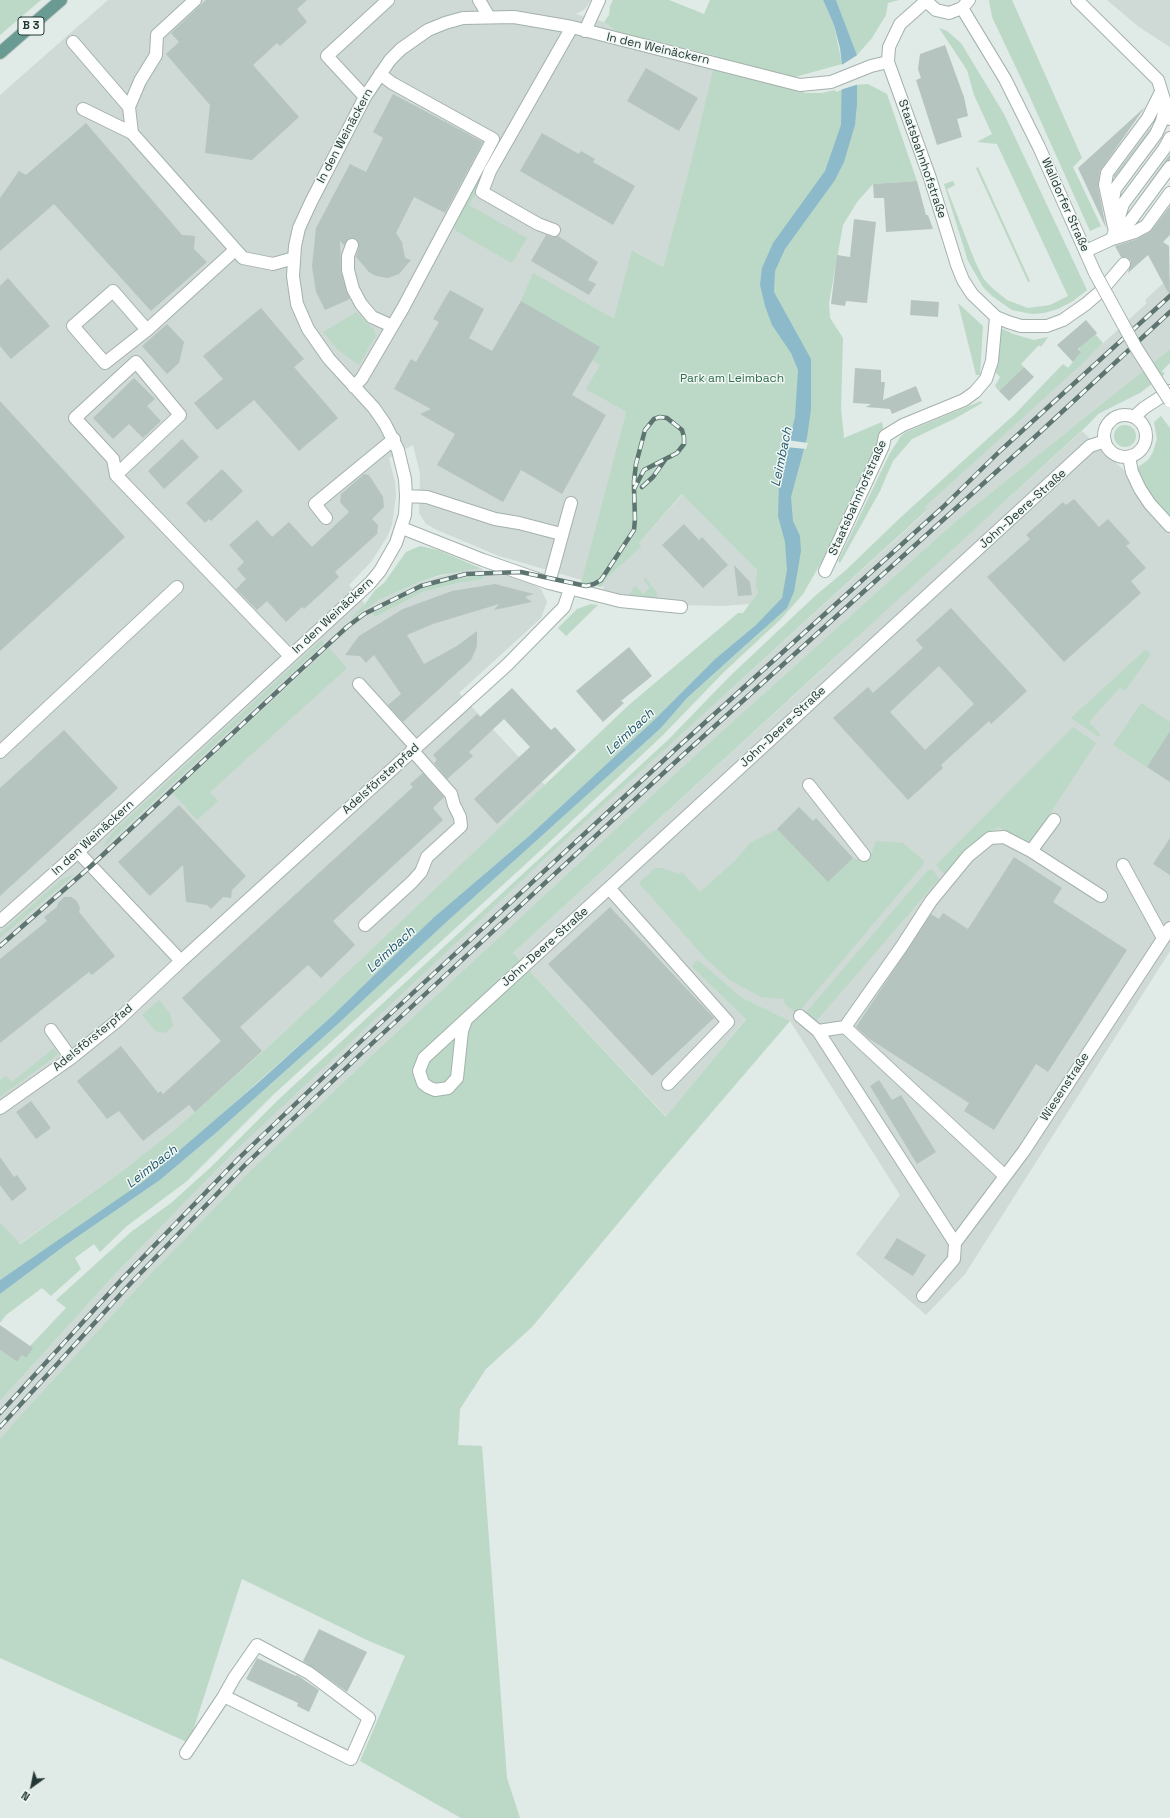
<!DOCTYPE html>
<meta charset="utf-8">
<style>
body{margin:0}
#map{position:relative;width:1170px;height:1818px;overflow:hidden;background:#e0eae6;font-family:"Space Grotesk",sans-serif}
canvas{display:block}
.north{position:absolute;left:12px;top:1766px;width:40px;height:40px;-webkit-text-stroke:3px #f0f7f4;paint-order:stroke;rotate:213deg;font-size:11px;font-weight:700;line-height:16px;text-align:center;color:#233835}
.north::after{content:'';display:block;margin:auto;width:14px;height:18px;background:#233835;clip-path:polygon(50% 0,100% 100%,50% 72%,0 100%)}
</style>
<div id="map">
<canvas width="1170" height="1818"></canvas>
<div class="north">N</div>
</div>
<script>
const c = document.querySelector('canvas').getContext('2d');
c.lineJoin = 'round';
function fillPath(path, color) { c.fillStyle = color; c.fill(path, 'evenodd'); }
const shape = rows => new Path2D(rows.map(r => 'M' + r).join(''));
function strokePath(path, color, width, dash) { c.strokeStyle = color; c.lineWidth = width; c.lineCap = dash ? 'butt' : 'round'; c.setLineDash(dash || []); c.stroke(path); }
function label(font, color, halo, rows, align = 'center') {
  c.font = font + ' "Space Grotesk",sans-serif'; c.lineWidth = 3; c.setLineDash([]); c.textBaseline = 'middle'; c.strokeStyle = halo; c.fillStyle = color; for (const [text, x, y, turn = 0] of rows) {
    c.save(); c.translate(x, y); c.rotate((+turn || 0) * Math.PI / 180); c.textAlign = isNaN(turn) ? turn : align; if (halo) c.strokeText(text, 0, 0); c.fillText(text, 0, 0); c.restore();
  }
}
const built = shape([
 [108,0,591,0,584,10,576,14,604,22,617,32,716,56,692,158,663,267,633,250,595,394,626,412,582,580,499,556,437,530,426,524,419,513,420,473,413,445,389,458,395,482,396,496,392,525,387,537,371,562,349,585,365,604,350,618,351,619,379,600,419,582,466,569,480,568,482,569,484,574,497,575,498,573,532,584,541,589,547,602,541,618,459,693,545,785,280,1036,179,1126,121,1172,19,1244,0,1222,0,95],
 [483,574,484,579,458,583,423,592,375,617,383,607,422,588],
 [1107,0,1170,0,1170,47,1139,27],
 [1170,277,1170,349,956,521,690,760,371,1056,251,1170,136,1289,0,1439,0,1401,117,1272,233,1153,353,1037,587,820,927,511,925,507,1147,303,1145,300],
 [1082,431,1128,474,1170,518,1170,951,965,1274,926,1315,856,1254,900,1195,790,1021,741,997,698,961,691,966,746,1018,667,1117,513,953,825,667,949,550,1000,506],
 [683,494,757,570,755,585,758,592,749,604,722,606,681,605,680,603,605,593,603,591,604,583,607,578,642,546,639,543]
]);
const green = shape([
 [0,0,41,0,0,35],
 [613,0,669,0,704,14,710,0,823,0,834,25,842,64,795,77,804,93,822,93,835,90,836,92,854,85,868,84,887,94,917,181,873,184,857,202,843,225,829,303,830,318,843,338,841,408,844,438,882,422,884,433,822,561,803,594,781,619,724,672,664,734,541,850,273,1095,187,1181,127,1226,100,1252,94,1244,75,1258,81,1269,51,1296,42,1288,6,1315,0,1323,0,1294,67,1244,160,1180,217,1132,339,1023,441,927,661,728,687,698,763,630,757,624,715,659,653,721,529,836,433,918,332,1016,168,1162,144,1182,0,1280,0,1222,20,1244,121,1172,179,1126,280,1036,630,704,738,613,743,613,758,592,755,585,757,570,682,494,639,543,642,546,607,578,602,587,581,583,626,412,586,389,600,365,592,360,599,347,521,301,533,273,614,319,632,250,663,267,692,158,716,56,617,32,604,22,609,15,610,6],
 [836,0,899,0,888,3,886,15,872,38,857,55],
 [989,0,1012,0,1082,158,1073,167,1101,226,1090,231,1029,95,992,17],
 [939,28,947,31,961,43,1004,114,1087,290,1073,301,1058,309,1044,313,1032,314,1012,310,992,296,983,287,968,261,944,184,953,181,955,185,947,189,974,259,983,278,991,287,1007,300,1028,308,1050,305,1068,296,997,144,977,142,992,134,974,95,967,70],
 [978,167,1030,281,1028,282,976,168],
 [481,170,487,174,469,205,527,238,512,263,456,231,452,223],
 [958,303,983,326,980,375,976,375],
 [357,312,374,330,376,335,359,365,337,349,323,332],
 [1001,328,1013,334,1034,340,1048,337,1041,347,1039,345,1021,364,1024,367,999,391,995,386,1000,377,996,373],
 [1095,334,1103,343,1086,360,925,507,927,510,547,857,233,1153,117,1272,0,1401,0,1350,17,1362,22,1355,26,1358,30,1346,66,1308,56,1300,131,1232,171,1203,211,1167,278,1100,669,739,729,677,815,596,846,570,901,517,1015,414,1060,367,1063,364,1068,368,1081,352,1079,350,1080,347],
 [1170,349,1170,363,1162,371,1165,374,1140,393,1098,414,1089,424,513,953,666,1117,746,1019,691,966,698,960,741,997,790,1021,658,1175,532,1327,486,1369,460,1409,458,1445,482,1446,507,1778,520,1818,461,1818,360,1761,405,1656,369,1641,242,1579,189,1743,0,1658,0,1439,13,1424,136,1289,251,1170,371,1056,690,760,956,521],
 [981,401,982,403,956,418,912,439,893,461,880,491,840,563,838,561,890,453,901,436,906,432],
 [1161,416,1170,428,1170,518,1128,474,1148,460,1153,452,1157,439,1154,422],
 '1114 436a11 11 0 1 1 22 0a11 11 0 1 1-22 0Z',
 [420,546,438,550,480,568,440,575,419,582,379,600,351,619,350,618,365,604,375,590,384,583,406,552],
 [483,574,484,579,458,583,423,592,375,617,372,613,422,588,442,582],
 [645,578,656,591,658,600,628,596,635,586,643,594,650,588,643,579],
 [591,604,598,605,566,636,558,628,577,609],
 [321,640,324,643,103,848,106,841,112,833],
 [329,648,347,668,210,792,218,801,197,820,173,793],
 [1145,650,1151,654,1125,691,1120,687,1089,722,1100,734,1099,737,1071,718],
 [1141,703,1170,722,1170,731,1147,767,1113,745],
 [1073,727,1096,743,1028,847,999,827,985,834,944,874,936,865],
 [777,829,828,882,853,858,863,861,871,855,875,843,878,841,903,843,924,861,923,865,797,1014,784,1003,785,999,761,997,730,980,705,958,639,883,655,868,662,868,678,874,682,872,700,892,736,860,750,843],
 [928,870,933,870,939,879,817,1020,808,1021,802,1017],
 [75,874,0,938,0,933,62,879],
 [159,1000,170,1013,173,1026,165,1033,156,1031,142,1015],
 [54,1048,58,1053,56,1056,0,1097,0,1080,6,1076,12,1082]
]);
const water = shape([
 [823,0,836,0,857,55,857,104,855,125,844,162,835,180,785,249,775,271,774,292,811,359,811,409,807,438,791,497,793,521,800,536,801,551,794,592,787,608,687,698,661,728,441,927,339,1023,217,1132,160,1180,67,1244,0,1294,0,1280,144,1181,260,1081,332,1016,433,918,529,836,653,721,715,659,757,624,782,598,787,570,785,542,778,516,779,484,795,417,798,370,791,353,772,325,765,306,760,285,762,268,773,243,825,171,841,125,842,65,840,48,834,25]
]);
const pier = shape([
 [859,54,859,84,840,90,840,66],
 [787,440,808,443,806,449,786,447]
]);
const building = shape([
 [206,0,307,0,297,9,307,22,280,46,277,43,253,65,299,117,252,160,205,153,210,105,166,54,179,42,171,33],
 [945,45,964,97,968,116,957,119,962,137,937,145,916,80,921,78,918,69,920,54],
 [646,68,698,98,679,131,627,101],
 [393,94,483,142,445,213,414,197,396,233,402,242,405,258,411,260,399,274,388,278,376,276,369,272,356,257,359,247,357,240,350,238,344,245,340,241,341,272,350,299,325,310,316,292,312,266,316,228,350,164,366,172,383,138,373,132],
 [1145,107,1100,171,1098,186,1106,228,1078,168],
 [86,123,182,235,195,236,194,249,207,262,151,311,54,204,0,251,0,198,19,171,26,175],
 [1152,126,1150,130,1114,178,1114,176],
 [542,133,579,154,581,151,595,159,593,162,635,186,613,225,520,171],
 [1170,154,1170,160,1164,163,1129,210],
 [917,181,926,215,928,215,933,229,886,232,884,198,874,198,873,184],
 [1170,206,1170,235,1163,242,1169,246,1170,296,1148,255,1128,273,1131,261,1126,257,1121,257,1115,246,1137,239,1150,232],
 [854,219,876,222,867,303,846,301,845,306,831,304,837,255,850,257],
 [546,235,552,237,558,236,598,262,588,280,596,284,589,295,531,261],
 [8,278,50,326,11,359,0,346,0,286],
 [450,290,484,309,469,338,492,351,521,301,600,347,572,395,606,415,562,494,521,470,503,502,437,465,455,434,420,414,431,409,394,389,411,359,416,362,439,322,433,319],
 [911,300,939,302,938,317,910,315],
 [261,308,304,359,294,367,338,418,299,451,254,400,217,430,194,403,223,379,203,356],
 [1086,320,1097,333,1078,349,1081,352,1073,362,1057,345],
 [167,324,184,342,179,363,167,374,142,346],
 [1024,367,1034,377,1009,401,999,391],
 [855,368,881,370,881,382,885,382,883,400,916,386,922,401,892,414,890,409,866,407,871,404,853,403],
 [134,378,155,399,147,406,161,421,143,438,129,424,113,439,93,418],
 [0,401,125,537,0,651],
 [182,439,199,457,164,489,148,471],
 [222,469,243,491,211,521,209,519,205,523,186,503],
 [364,474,369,475,383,497,384,507,372,519,378,525,377,534,335,572,339,577,304,609,302,607,286,622,267,601,257,610,236,589,246,579,237,569,244,562,229,545,257,520,272,537,289,522,312,547,349,512,340,502,341,494],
 [1074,499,1099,527,1108,519,1130,543,1126,546,1146,568,1131,581,1141,593,1064,662,987,577,1030,539,1026,535,1063,502,1066,505],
 [684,524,699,540,702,537,728,565,703,588,662,545],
 [734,565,750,582,752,595,738,596],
 [495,584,534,594,525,597,532,602,494,610,499,604,433,624,407,635,424,664,457,646,477,631,477,646,471,660,403,722,388,705,401,694,374,655,366,663,360,656,345,655,359,636,403,609,452,591],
 [951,608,1027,691,991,724,989,721,941,765,943,768,908,800,833,718,868,687,873,693,923,648,916,640],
 [939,666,974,704,925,750,890,712],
 [629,647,652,676,621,701,624,703,603,722,576,691],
 [512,688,551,730,555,727,576,750,497,824,474,799,530,747,504,719,469,752,473,756,447,779,434,763,437,760,433,755,477,714,480,717],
 [64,730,118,788,0,896,0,788],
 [1170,731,1170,782,1147,767],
 [423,773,444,797,433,808,443,820,333,921,355,945,321,978,308,965,240,1027,262,1051,195,1112,189,1105,143,1141,119,1111,107,1119,77,1081,121,1046,158,1093,161,1091,163,1094,173,1085,221,1041,182,998,413,787,410,784],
 [179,805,246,876,232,890,231,898,223,897,211,909,207,905,186,902,183,865,150,896,118,862],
 [799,807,813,821,816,818,853,858,828,882,777,829],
 [1170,838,1170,875,1153,864],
 [1014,857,1062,888,1053,902,1127,950,1048,1072,1036,1064,994,1130,964,1111,969,1103,868,1038,856,1027,931,914,939,919,943,913,968,929],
 [64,897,71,897,77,901,80,908,79,912,115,956,92,975,89,972,0,1043,0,959,47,921,44,917,57,907,58,903],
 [610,907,714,1018,652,1076,548,964],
 [879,1080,892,1100,901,1095,936,1152,917,1164,870,1086],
 [31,1101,51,1128,36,1139,16,1112],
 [0,1157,14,1177,17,1175,27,1189,12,1201,0,1185],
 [897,1238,926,1255,913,1276,884,1258],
 [0,1325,33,1348,26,1358,22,1355,17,1362,0,1350],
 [319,1629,367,1652,347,1692,303,1661],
 [257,1658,296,1676,297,1675,319,1690,309,1712,297,1706,298,1703,246,1679]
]);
const minor = shape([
 [195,0,157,35,156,55,140,81,129,107,132,133,243,258,273,264,294,258],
 [479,0,489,17],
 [925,0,936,10,949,13,962,8,969,0],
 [1077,0,1158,80,1170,119],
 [926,1,900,24,889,47,888,62,930,178,957,265,963,280,972,294,996,317,1008,322,1021,326,1047,326,1063,320,1086,304,1101,291,1124,264],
 [962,8,1005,79,1039,147,1095,273],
 [585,31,599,0],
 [73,42,129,107],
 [365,97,327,56,388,0],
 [83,109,132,133],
 [1112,205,1115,189,1156,134,1162,121,1165,107],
 [1114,227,1105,185,1107,173,1148,118,1161,92],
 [554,230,538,224,482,192,490,171,572,27],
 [1113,238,1131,220,1170,167],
 [1112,239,1123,204,1164,149,1170,138],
 [352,245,348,256,348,270,353,289,361,304,372,317,392,326],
 [1086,251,1112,239,1135,232,1146,226,1170,193],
 [147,330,113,291,73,326,105,363,147,330,235,250],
 [136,362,180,415,116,475,113,459,75,418,136,362],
 [354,387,362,378,403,308,493,139,392,83,380,74],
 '1104 436a21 21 0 1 1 42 0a21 21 0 1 1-42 0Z',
 [1134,417,1144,408,1170,391],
 [1129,457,1132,472,1140,489,1150,504,1170,526],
 [116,475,290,656],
 [406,496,427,497,495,519,519,523,561,534],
 [326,518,315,504,394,439],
 [402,528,483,560,549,583,620,601,681,607],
 [825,571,883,446,885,436,903,425,964,400,975,392,986,379,992,361,996,317],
 [549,583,571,503],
 [359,684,416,747],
 [0,752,177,587],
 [809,785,864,855],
 [1031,851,1101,896],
 [78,852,181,961,508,664,564,607,570,589],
 [1123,865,1163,938],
 [609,888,728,1022,668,1084],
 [0,921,78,852,370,583,380,571,396,543,405,515,406,496,405,479,398,450,385,424,374,408,329,359,308,329,297,304,293,276,295,246,299,228,311,202,365,97,390,60,401,49,428,30,445,23,463,18,514,17,572,27,800,85,831,82,871,66,888,62],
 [365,925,412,882,421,872,427,857,461,826,460,817,454,805,451,794,412,750],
 [800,1016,818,1031,955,1243],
 [466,1020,462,1031,457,1078,448,1088,435,1090,428,1087,423,1083,419,1071,424,1058,1090,446,1105,441],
 [845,1027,1005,1176],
 [51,1030,71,1058],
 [818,1031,845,1027,902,946,931,901,968,856,990,838,1004,837,1031,851,1054,820],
 [0,1108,71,1058,117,1021,181,961],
 [923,1296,954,1259,955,1243,1024,1151,1170,928],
 [186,1753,224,1696,351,1759,369,1718,309,1673,257,1645,234,1678,224,1696]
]);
const major = shape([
 [0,53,61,0]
]);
const rail = shape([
 [642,487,653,477,665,460],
 [0,946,91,866,295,675,347,627,364,614,421,586,466,574,521,572,586,586,594,584,601,580,634,530,635,519,634,489,634,481,636,464,645,430,654,419,660,417,667,418,682,430,684,437,684,444,677,453,644,470,634,489],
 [0,1413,123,1278,239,1158,359,1043,678,747,943,507,1000,451,1170,296],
 [0,1427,130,1284,245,1165,365,1050,684,754,1037,435,1170,312]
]);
const minorBridge = shape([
 [1095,273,1135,346,1170,401]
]);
const shields = [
 [31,26,26]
];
const shieldNames = [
 ["B 3",31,26]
];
const streetNames = [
 ["In den Weinäckern",658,49,13],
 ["In den Weinäckern",345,136,-62],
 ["Staatsbahnhofstraße",922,159,71],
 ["Walldorfer Straße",1065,205,66],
 ["Staatsbahnhofstraße",858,498,-66],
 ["John-Deere-Straße",1023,509,-42],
 ["In den Weinäckern",333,616,-43],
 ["John-Deere-Straße",783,727,-43],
 ["Adelsförsterpfad",381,779,-42],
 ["In den Weinäckern",93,838,-42],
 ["John-Deere-Straße",545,947,-42],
 ["Adelsförsterpfad",93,1038,-39],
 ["Wiesenstraße",1065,1087,-57]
];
const parkNames = [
 ["Park am Leimbach",732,379]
];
const waterNames = [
 ["Leimbach",782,457,-78],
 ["Leimbach",630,732,-43],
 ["Leimbach",391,950,-43],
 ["Leimbach",152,1167,-38]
];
fillPath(built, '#cfd9d5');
fillPath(green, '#bbd9c6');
fillPath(water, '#8dbaca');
fillPath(pier, '#e0eae6');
fillPath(building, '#b6c4c0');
strokePath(minor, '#a4b1ad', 14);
strokePath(major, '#c1c7c6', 14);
strokePath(minor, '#fff', 12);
strokePath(major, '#699b93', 12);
strokePath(rail, '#5d7470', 4.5);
strokePath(rail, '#f0f7f4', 3, [9]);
strokePath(minorBridge, '#a4b1ad', 14, []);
strokePath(minorBridge, '#fff', 12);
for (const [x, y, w] of shields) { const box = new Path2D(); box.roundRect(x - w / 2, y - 9, w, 18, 3); c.fillStyle = '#f0f7f4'; c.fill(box); strokePath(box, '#233835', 1); }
label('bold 11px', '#233835', null, shieldNames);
label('12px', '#233835', '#f0f7f4', streetNames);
label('12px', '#316b4e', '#f0f7f4', parkNames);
label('italic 13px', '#23596e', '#f0f7f4', waterNames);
</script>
